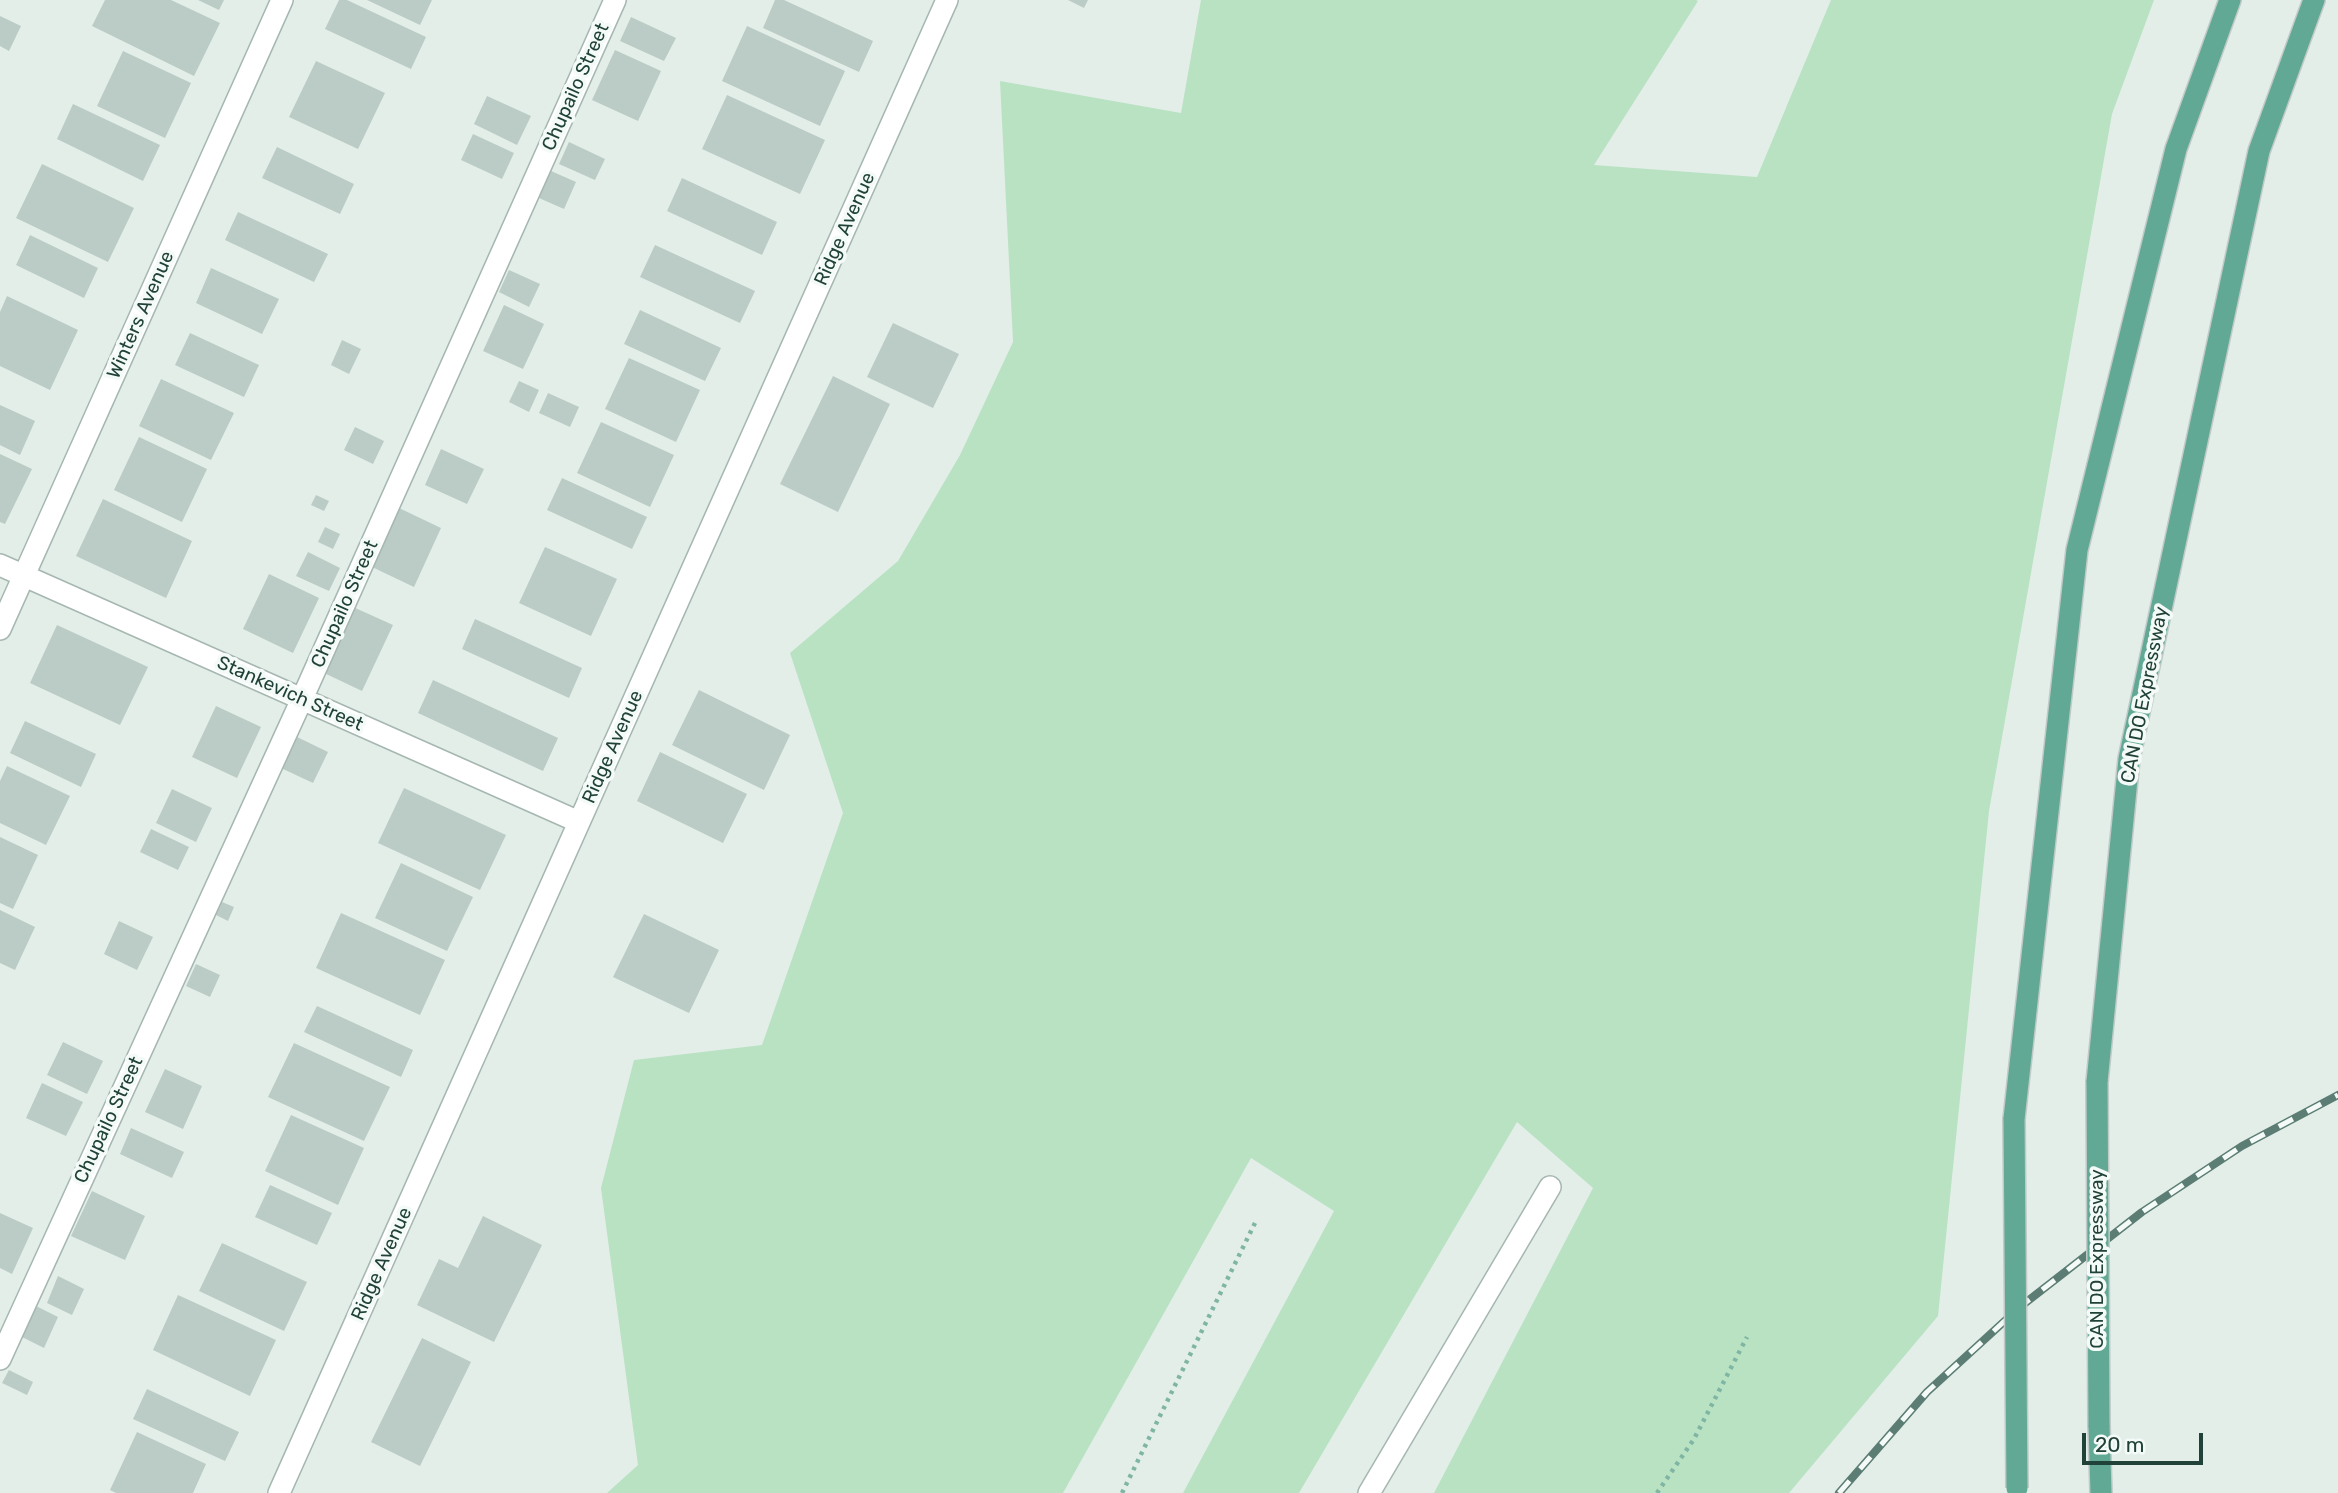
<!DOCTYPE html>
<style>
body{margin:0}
#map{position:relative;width:2338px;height:1493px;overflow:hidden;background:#e3eee9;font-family:Rubik,sans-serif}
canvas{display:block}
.scale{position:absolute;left:2082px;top:1433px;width:121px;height:32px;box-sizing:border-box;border:4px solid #204238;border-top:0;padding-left:9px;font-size:21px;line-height:24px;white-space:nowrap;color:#204238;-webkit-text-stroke:5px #f4faf7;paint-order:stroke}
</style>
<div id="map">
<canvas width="2338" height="1493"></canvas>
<div class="scale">20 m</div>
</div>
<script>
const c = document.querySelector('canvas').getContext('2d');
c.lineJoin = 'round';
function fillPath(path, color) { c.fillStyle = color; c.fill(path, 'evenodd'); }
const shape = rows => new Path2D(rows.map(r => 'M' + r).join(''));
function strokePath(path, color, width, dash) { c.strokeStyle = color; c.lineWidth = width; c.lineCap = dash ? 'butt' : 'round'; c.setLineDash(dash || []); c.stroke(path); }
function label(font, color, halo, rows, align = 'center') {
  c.font = font + ' Rubik,sans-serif'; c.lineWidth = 7; c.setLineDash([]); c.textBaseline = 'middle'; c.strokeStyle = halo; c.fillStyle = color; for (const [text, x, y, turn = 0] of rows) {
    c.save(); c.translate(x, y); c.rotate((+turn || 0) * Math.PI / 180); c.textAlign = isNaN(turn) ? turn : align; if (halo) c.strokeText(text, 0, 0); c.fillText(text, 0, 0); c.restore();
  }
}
const green = shape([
 [1201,0,1696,0,1698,1,1594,165,1757,177,1831,0,2154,0,2112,114,1989,811,1938,1316,1789,1493,1434,1493,1593,1188,1517,1122,1299,1493,1183,1493,1334,1211,1251,1158,1063,1493,607,1493,638,1465,601,1188,634,1060,762,1045,843,813,790,653,898,561,960,455,1013,342,1000,81,1181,113]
]);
const building = shape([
 [105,0,171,0,220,23,194,76,92,26],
 [198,0,224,0,219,10],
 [339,0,347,0,426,37,411,69,325,29],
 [367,0,432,0,420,25],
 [775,0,784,0,873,41,859,72,763,28],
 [1068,0,1088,0,1084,8],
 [0,16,21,26,9,51,0,46],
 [631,17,676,38,664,61,620,41],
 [747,26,845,71,820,126,722,81],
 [615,50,661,71,638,121,592,100],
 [123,51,191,83,165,138,97,106],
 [316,61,385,93,358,149,289,117],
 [727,95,825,140,800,194,702,149],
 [487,96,531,116,517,145,474,124],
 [73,104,160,145,143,181,57,139],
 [473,134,514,153,502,179,461,160],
 [569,142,605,159,595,180,559,164],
 [277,147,354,184,340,214,262,178],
 [42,164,134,208,108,262,16,218],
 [551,171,576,182,564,209,539,198],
 [682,178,777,222,762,255,667,211],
 [238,212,328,254,314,282,225,240],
 [30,235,98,268,84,298,16,265],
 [655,245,755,291,740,323,640,277],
 [211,268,279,299,262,334,196,303],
 [509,270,540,284,529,307,499,292],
 [7,296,78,330,50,390,0,366,0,312],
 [504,305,544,324,523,369,483,351],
 [640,310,721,348,705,381,624,344],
 [893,323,959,354,933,408,867,377],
 [190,333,259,365,244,397,175,365],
 [342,340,361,349,349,374,331,365],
 [629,358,700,390,676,442,605,409],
 [833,376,890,404,838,512,780,484],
 [161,379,234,413,211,460,139,426],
 [519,381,539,390,529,412,509,402],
 [548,393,579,407,570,427,539,413],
 [0,405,35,421,20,455,0,445],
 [601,422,674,455,650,507,577,473],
 [355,427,384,441,373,464,344,450],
 [139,437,207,469,182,522,114,490],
 [441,449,484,469,467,504,425,485],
 [0,454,32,469,5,524,0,522],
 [562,478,647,517,632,549,547,510],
 [316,495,329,501,324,511,311,505],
 [103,499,192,541,166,598,76,556],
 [399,508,441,528,414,587,372,567],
 [325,527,340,534,333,549,318,542],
 [545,547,617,579,591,636,519,603],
 [308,552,340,568,329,591,296,576],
 [269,574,319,598,293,653,243,629],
 [353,607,393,625,362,691,322,672],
 [475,619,582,668,569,698,462,649],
 [57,625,148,667,120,725,30,683],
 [433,680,558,738,543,771,418,713],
 [699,690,790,735,764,790,672,745],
 [216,706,261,727,237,778,192,757],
 [25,721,96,754,81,787,10,753],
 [295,736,328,752,313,783,281,768],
 [660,752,747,794,723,843,637,801],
 [7,766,70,796,46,845,0,823,0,781],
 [404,788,506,835,480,890,378,843],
 [172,789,212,808,196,842,156,823],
 [151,829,189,847,178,870,140,852],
 [0,837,38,855,13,909,0,903],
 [401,863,473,897,447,951,375,918],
 [222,902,234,907,228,921,216,915],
 [0,910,35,927,15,970,0,963],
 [341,913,445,960,420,1015,316,968],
 [644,914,719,950,689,1013,613,977],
 [119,921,153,937,137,970,104,954],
 [196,964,220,975,210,997,186,986],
 [317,1006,413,1050,401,1077,304,1032],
 [63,1042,103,1061,87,1094,47,1075],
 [294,1043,390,1087,364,1141,268,1097],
 [165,1069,202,1086,183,1129,145,1112],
 [42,1083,83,1102,66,1136,26,1118],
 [291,1115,364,1148,338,1205,265,1171],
 [131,1128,184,1152,172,1178,120,1154],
 [270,1185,332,1213,317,1245,255,1217],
 [92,1191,145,1216,125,1260,71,1236],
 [0,1213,33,1228,12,1274,0,1268],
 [483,1216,542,1245,494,1342,417,1305,439,1259,458,1268],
 [222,1243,307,1282,284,1331,199,1291],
 [58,1276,84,1289,72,1315,47,1303],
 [178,1295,276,1340,250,1396,153,1350],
 [36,1306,58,1317,44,1348,22,1337],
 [422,1338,471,1362,420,1466,371,1442],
 [9,1370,33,1382,27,1395,2,1383],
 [147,1389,239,1432,225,1461,133,1419],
 [137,1432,206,1464,193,1493,116,1493,110,1490]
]);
const path = shape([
 [1122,1493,1255,1223],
 [1657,1493,1694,1439,1747,1337]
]);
const minor = shape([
 [0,565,579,822],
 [0,629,282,0],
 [0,1359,302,699,615,0],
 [279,1493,947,0],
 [1369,1493,1550,1187]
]);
const major = shape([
 [2097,1082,2129,759,2259,151,2314,0],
 [2014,1119,2077,550,2176,149,2230,0],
 [2099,1425,2101,1493]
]);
const rail = shape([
 [1839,1493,1927,1392,2020,1307,2142,1212,2242,1146,2338,1095]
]);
const majorBridge = shape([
 [2097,1082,2099,1425],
 [2014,1119,2017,1488]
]);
const streetNames = [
 ["Chupailo Street",576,87,-66],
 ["Ridge Avenue",845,229,-66],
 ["Winters Avenue",141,315,-66],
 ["Chupailo Street",345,604,-66],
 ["Stankevich Street",290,694,24],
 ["CAN DO Expressway",2145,695,-79],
 ["Ridge Avenue",613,747,-66],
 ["Chupailo Street",109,1120,-65],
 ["CAN DO Expressway",2098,1259,-90],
 ["Ridge Avenue",382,1264,-66]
];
fillPath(green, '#b9e2c3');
fillPath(building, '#baccc5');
strokePath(minor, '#a5b7b0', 24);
strokePath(major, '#c1cac7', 24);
strokePath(path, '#7fb5a3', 4.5, [3.5, 5]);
strokePath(minor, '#fff', 21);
strokePath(major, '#62a995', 21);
strokePath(rail, '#5b7d73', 8);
strokePath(rail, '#f4faf7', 5, [16]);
strokePath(majorBridge, '#c1cac7', 24, []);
strokePath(majorBridge, '#62a995', 21);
label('19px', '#204238', '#f4faf7', streetNames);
</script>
